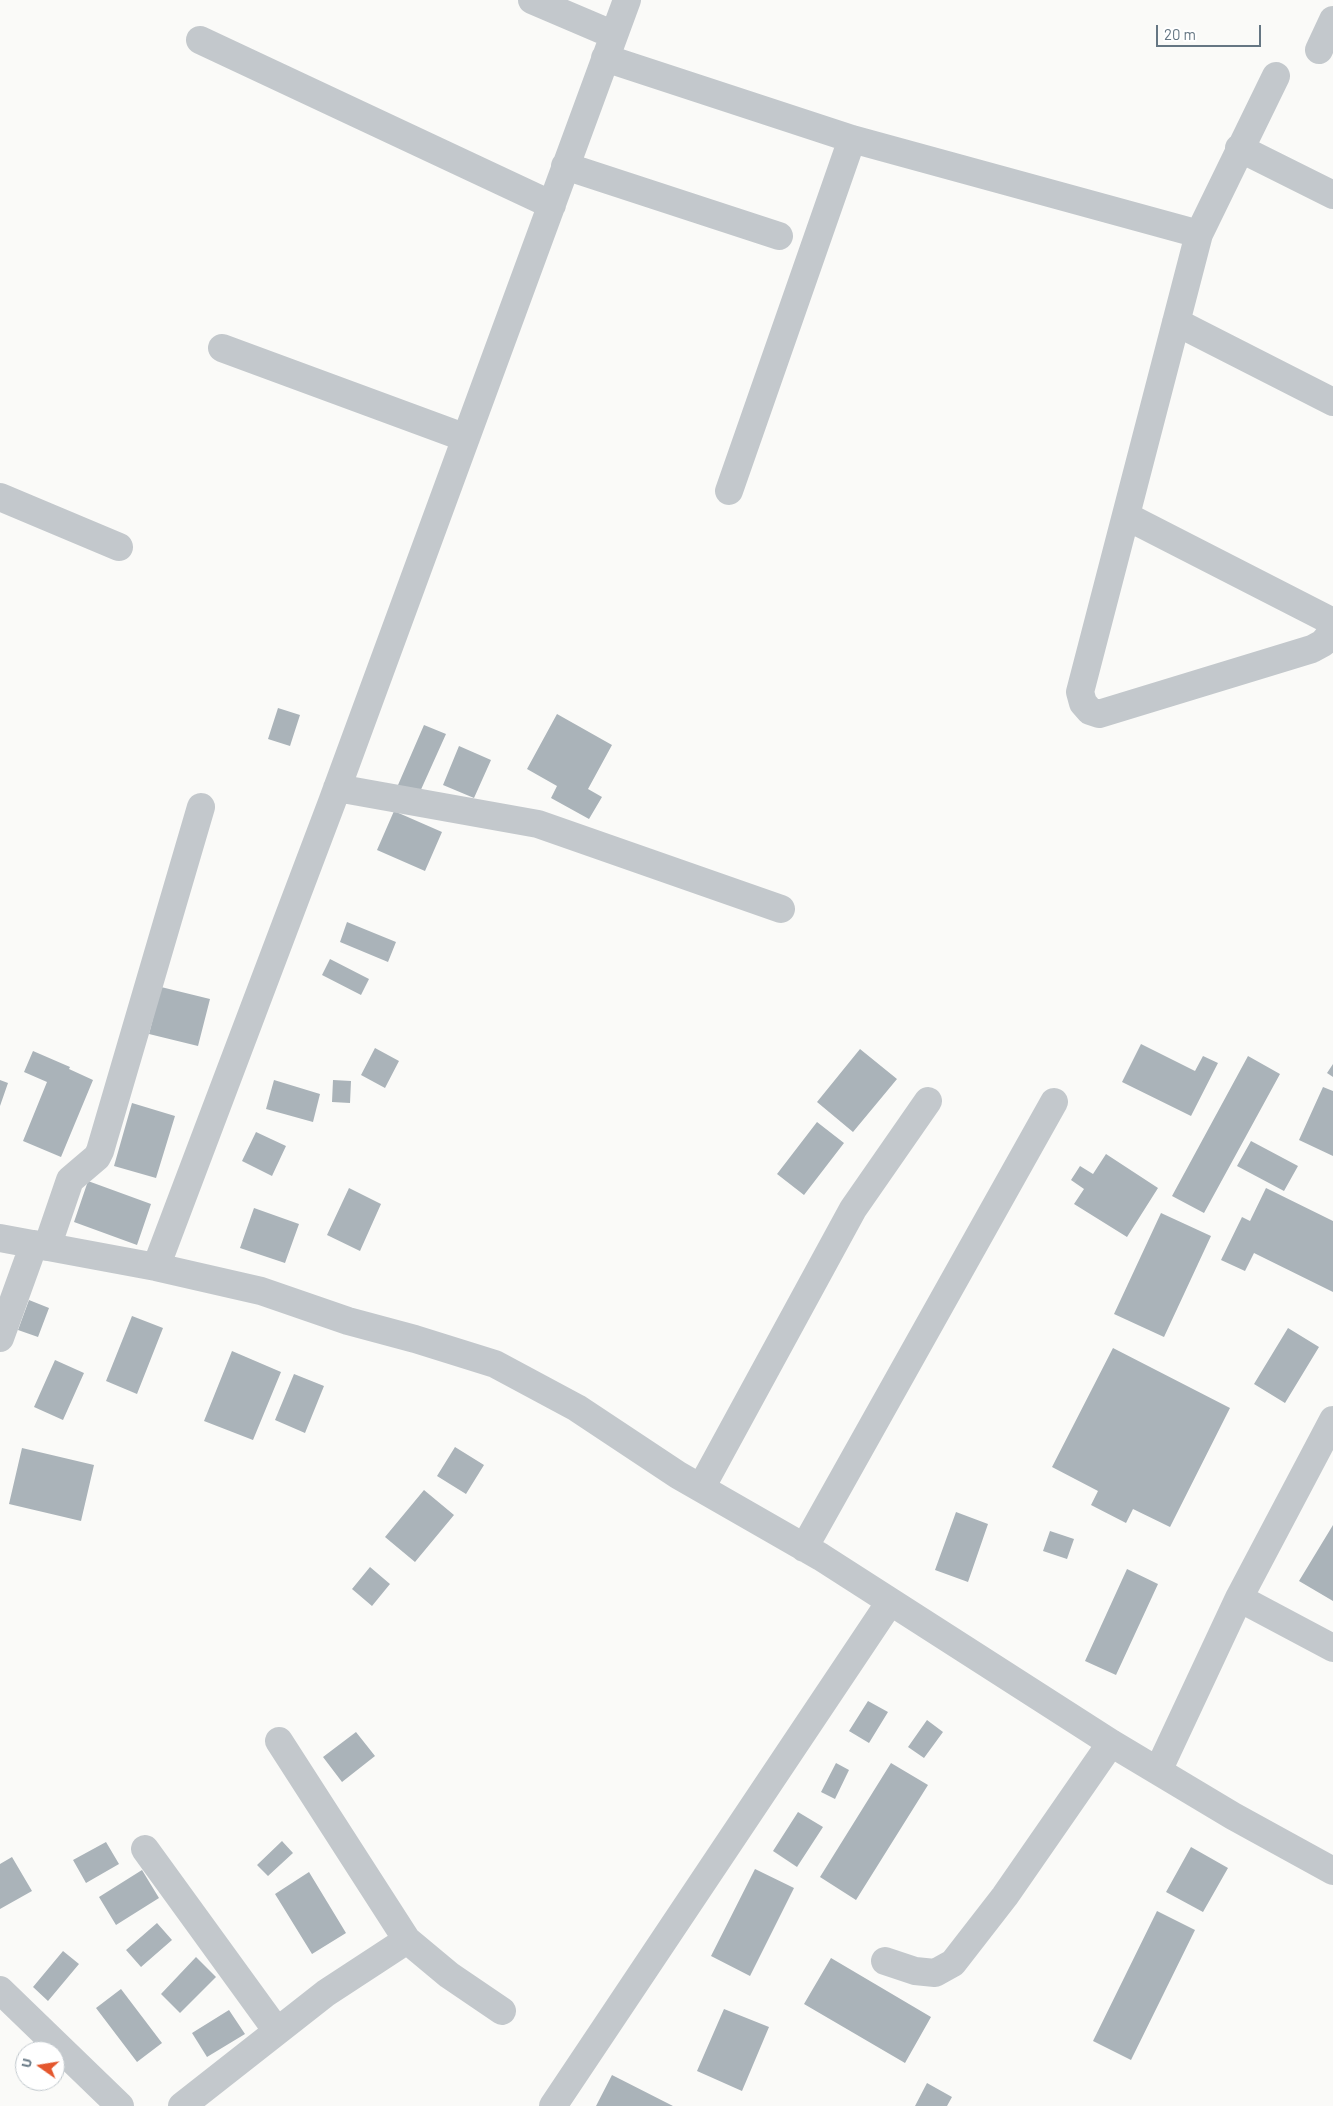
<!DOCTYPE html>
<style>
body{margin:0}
#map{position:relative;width:1333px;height:2106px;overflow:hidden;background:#fafaf8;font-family:Barlow,sans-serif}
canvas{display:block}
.north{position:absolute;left:15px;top:2041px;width:50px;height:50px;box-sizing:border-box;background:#fff;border:1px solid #c1c8cd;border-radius:50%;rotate:283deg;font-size:14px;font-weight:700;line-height:20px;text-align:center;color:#657683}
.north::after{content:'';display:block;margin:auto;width:18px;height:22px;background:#e4572e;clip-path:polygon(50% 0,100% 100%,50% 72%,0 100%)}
.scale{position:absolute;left:1156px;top:25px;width:105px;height:22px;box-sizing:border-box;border:2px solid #657683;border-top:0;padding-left:6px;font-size:15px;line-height:18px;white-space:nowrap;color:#657683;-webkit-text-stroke:4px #fff;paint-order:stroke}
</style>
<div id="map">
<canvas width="1333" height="2106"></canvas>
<div class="north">U</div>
<div class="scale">20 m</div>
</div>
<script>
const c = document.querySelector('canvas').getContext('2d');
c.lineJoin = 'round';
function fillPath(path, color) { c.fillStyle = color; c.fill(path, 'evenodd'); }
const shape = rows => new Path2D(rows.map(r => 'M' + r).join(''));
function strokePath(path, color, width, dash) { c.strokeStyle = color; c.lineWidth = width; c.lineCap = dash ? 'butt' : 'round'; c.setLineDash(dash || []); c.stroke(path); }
const building = shape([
 [278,708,300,715,290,746,268,739],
 [557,714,612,745,588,789,602,797,589,819,551,798,557,786,527,769],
 [424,725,446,734,419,794,398,785],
 [459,746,491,760,474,798,443,785],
 [394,811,442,832,425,871,377,850],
 [347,922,396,942,388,962,340,942],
 [330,959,369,979,361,995,322,975],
 [161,987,210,999,198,1046,149,1034],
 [1141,1044,1195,1071,1203,1056,1218,1063,1191,1116,1122,1082],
 [375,1048,399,1061,385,1088,361,1075],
 [860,1049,897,1079,853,1132,817,1102],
 [33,1051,70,1067,69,1069,93,1080,61,1157,23,1141,47,1082,24,1072],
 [1248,1056,1280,1074,1204,1213,1172,1196],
 [1333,1064,1333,1077,1327,1073],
 [0,1080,8,1083,0,1106],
 [274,1080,320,1094,313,1122,266,1109],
 [333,1080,351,1081,350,1103,332,1102],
 [1323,1087,1333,1091,1333,1156,1299,1140],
 [132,1103,175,1116,156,1178,114,1166],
 [817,1122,844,1143,804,1195,777,1174],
 [256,1132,286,1146,272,1176,242,1161],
 [1251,1141,1298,1166,1284,1191,1237,1166],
 [1106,1154,1158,1188,1127,1237,1074,1204,1084,1189,1071,1180,1080,1166,1093,1174],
 [88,1181,151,1204,137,1245,74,1222],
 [349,1188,381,1204,360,1251,327,1235],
 [1266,1188,1333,1221,1333,1292,1254,1253,1245,1271,1221,1260,1242,1217,1250,1221],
 [254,1208,299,1224,285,1263,240,1248],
 [1161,1213,1211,1236,1164,1337,1114,1314],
 [29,1300,49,1308,38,1337,18,1330],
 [132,1316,163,1328,137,1394,106,1381],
 [1288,1328,1319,1347,1285,1403,1254,1384],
 [1113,1348,1230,1408,1170,1527,1133,1509,1126,1523,1091,1505,1098,1491,1052,1467],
 [232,1351,281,1372,253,1440,204,1421],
 [55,1360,84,1373,63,1420,34,1407],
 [294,1374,324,1386,305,1433,275,1420],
 [455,1447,484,1465,466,1494,437,1476],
 [22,1448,94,1465,81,1521,9,1504],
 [424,1490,454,1515,415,1562,385,1537],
 [956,1512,988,1524,968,1582,935,1570],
 [1333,1525,1333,1601,1299,1581],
 [1050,1531,1074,1539,1067,1559,1043,1551],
 [370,1567,390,1584,372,1606,352,1589],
 [1127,1569,1158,1584,1116,1675,1085,1661],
 [868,1701,888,1712,869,1743,849,1731],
 [927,1720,943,1732,924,1758,908,1747],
 [356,1732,375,1756,342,1782,323,1757],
 [836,1763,849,1770,835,1799,821,1792],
 [891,1763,928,1785,856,1900,820,1877],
 [798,1812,823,1827,797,1867,773,1851],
 [282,1841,293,1853,268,1876,257,1865],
 [106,1842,119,1864,86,1883,73,1860],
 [1191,1847,1228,1868,1203,1912,1166,1892],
 [12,1857,32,1891,0,1909,0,1864],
 [755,1869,794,1888,750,1976,711,1956],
 [142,1870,159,1898,116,1925,99,1897],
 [309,1872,346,1933,312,1954,275,1894],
 [1157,1911,1195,1930,1131,2060,1093,2041],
 [157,1923,172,1940,141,1967,126,1950],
 [63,1951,79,1964,48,2001,33,1987],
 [196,1957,216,1977,180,2013,161,1994],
 [831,1958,931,2017,905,2063,804,2004],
 [121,1989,162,2043,137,2062,96,2008],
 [724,2009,769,2027,742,2091,697,2071],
 [229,2010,245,2034,207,2057,192,2033],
 [612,2075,673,2106,596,2106],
 [927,2083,952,2097,947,2106,915,2106]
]);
const minor = shape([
 [532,0,614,35],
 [627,0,332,802,156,1267,261,1291,348,1321,415,1339,495,1364,577,1408,678,1475,821,1557,1111,1743,1233,1816,1333,1871],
 [200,40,552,205],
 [1319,50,1333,20],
 [605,58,852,139,1199,234],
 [1276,76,1199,234,1080,692,1083,703,1090,711,1099,714,1312,649,1323,643,1333,631],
 [1239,148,1333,195],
 [565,166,779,236],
 [1176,322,1333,402],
 [222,348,466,438],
 [729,491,852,139],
 [0,497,119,547],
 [1126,516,1333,622],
 [337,788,538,824,781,909],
 [0,1238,156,1267],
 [47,1247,70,1180,97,1157,100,1151,201,807],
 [0,1338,34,1244],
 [1333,1420,1239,1598,1333,1648],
 [701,1488,853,1209,928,1101],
 [804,1548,1054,1102],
 [279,1741,407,1940],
 [1158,1771,1239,1598],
 [145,1849,277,2031],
 [885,1961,915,1971,935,1973,953,1963,1005,1896,1111,1743],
 [0,1990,120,2106],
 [182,2106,326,1993,407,1940,449,1975,502,2011],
 [553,2106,890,1602]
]);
fillPath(building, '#aab3b9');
strokePath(minor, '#c3c8cc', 28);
</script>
